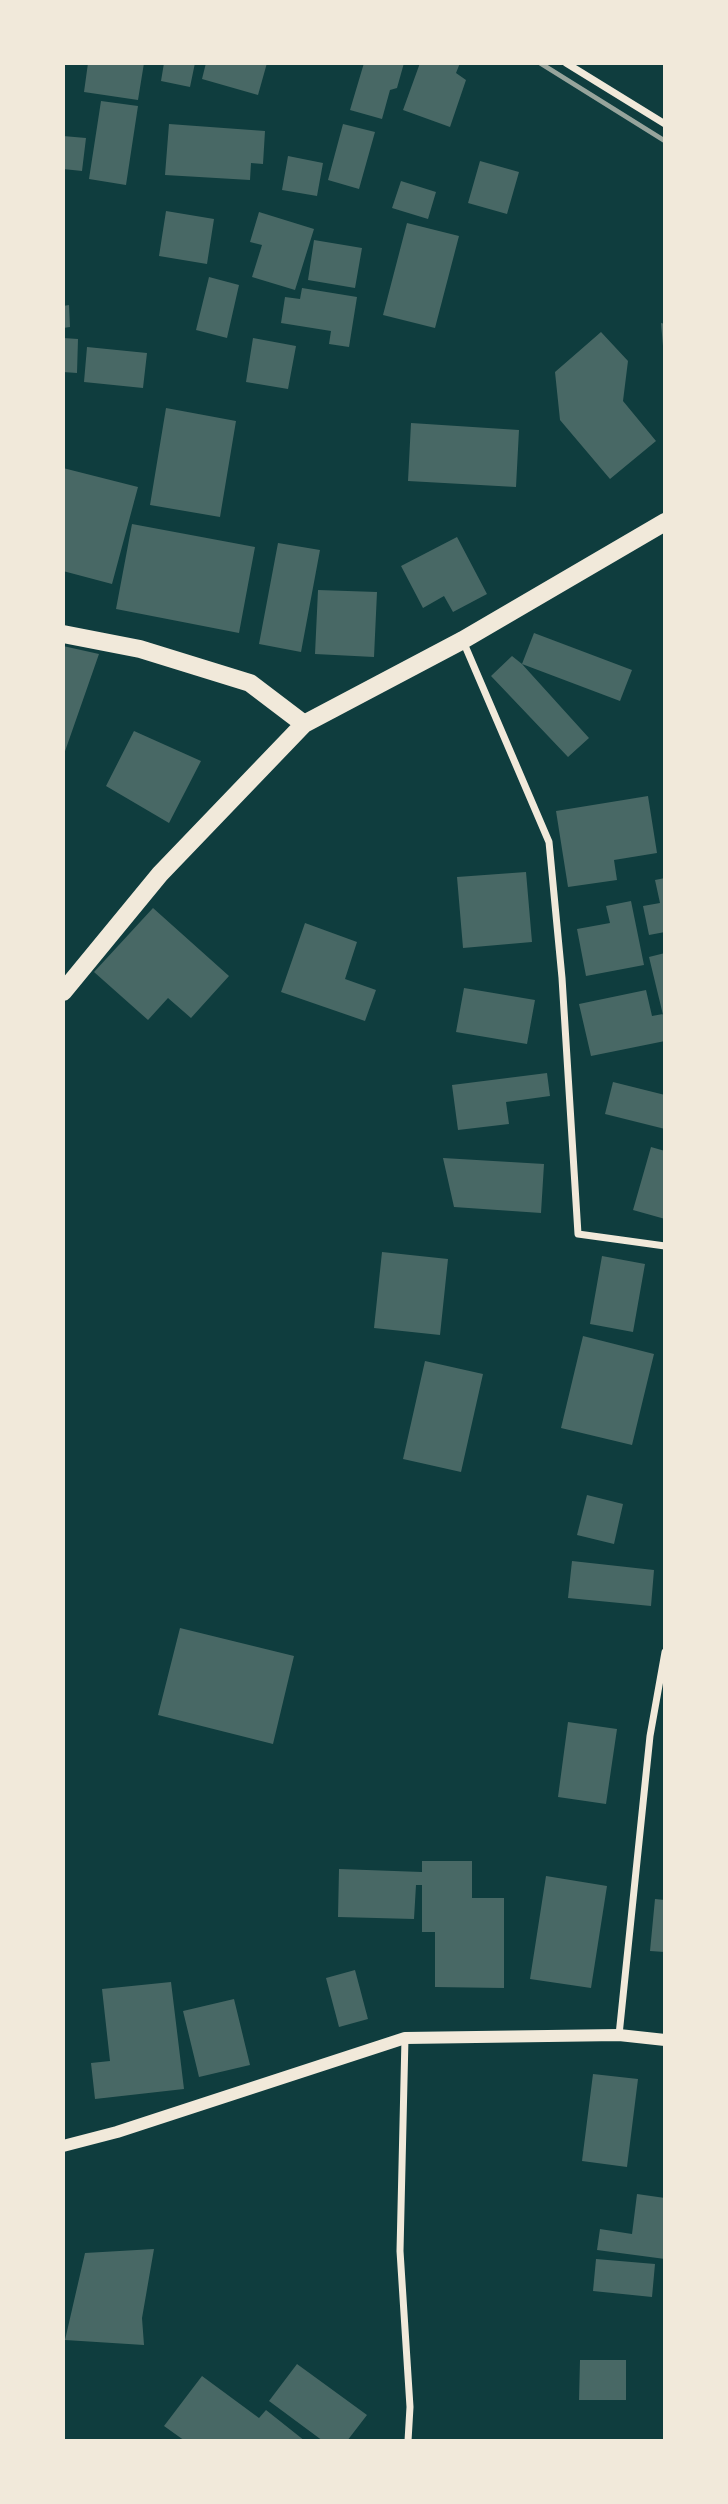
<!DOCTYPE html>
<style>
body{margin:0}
#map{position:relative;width:728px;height:2504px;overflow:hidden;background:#0f3d3e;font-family:"Archivo Narrow",sans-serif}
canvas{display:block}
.frame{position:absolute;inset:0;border:65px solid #f1e9da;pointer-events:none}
</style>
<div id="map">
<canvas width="728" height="2504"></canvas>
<div class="frame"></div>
</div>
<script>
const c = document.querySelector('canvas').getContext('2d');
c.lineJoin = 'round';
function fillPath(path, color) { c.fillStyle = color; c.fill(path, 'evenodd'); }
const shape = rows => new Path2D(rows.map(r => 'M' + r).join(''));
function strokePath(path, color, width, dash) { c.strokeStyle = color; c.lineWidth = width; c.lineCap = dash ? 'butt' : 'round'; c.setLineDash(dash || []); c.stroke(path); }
const building = shape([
 [88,63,144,63,138,100,84,92],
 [164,63,195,63,190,87,161,81],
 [206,63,267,63,258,95,202,79],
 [364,63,404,63,397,88,390,90,382,119,350,110],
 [420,63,460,63,456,73,466,80,450,127,403,110],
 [101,101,138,106,126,185,89,179],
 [169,124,265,131,263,164,251,163,250,180,165,175],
 [343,124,375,132,359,189,328,180],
 [63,136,86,138,82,171,63,169],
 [288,156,323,163,317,196,282,190],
 [480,161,519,172,507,214,468,203],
 [401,181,436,192,428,219,392,208],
 [166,211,214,219,207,264,159,256],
 [259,212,314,229,295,290,252,277,262,245,250,242],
 [407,223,459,236,435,328,383,315],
 [314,240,362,248,355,288,308,280],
 [209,277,239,285,227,338,196,330],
 [302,288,357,297,349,347,329,344,331,331,281,323,285,297,300,299],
 [69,305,70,327,63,328,63,306],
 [661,323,665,324,665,346,663,346],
 [601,332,628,361,623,401,656,441,610,479,560,420,555,372],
 [63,338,78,339,77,373,63,372],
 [253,338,296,346,288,389,246,382],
 [87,347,147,353,143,388,84,382],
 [166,408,236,421,220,517,150,505],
 [411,423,519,430,516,487,408,481],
 [63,468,138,487,112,584,63,571],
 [132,524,255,547,239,633,116,609],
 [457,537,487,594,453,612,444,596,423,608,401,566],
 [278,543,320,550,301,652,259,644],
 [318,590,377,592,374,657,315,654],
 [534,633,632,670,620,701,522,664,589,738,568,757,491,676,512,656,522,664],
 [63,646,99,654,63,757],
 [134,731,201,761,169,823,106,786],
 [648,796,657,853,614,860,617,880,568,887,556,811],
 [526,872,532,942,463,948,457,877],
 [665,878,665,932,649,935,643,906,660,903,655,880],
 [631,901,644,965,586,976,577,929,610,923,606,906],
 [153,908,229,976,191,1018,168,998,148,1020,94,972],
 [305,923,357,942,345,979,376,990,365,1021,281,992],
 [665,953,665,1019,664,1019,649,957],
 [464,988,535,1000,527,1044,456,1032],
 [646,990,652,1016,663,1014,665,1041,591,1056,579,1004],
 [547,1073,550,1096,506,1102,509,1124,458,1130,452,1085],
 [613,1082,665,1095,665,1129,605,1114],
 [651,1147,665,1151,665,1219,633,1210],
 [443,1158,544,1164,541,1213,454,1207],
 [382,1252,448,1259,440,1335,374,1328],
 [602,1256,645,1264,633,1332,590,1324],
 [583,1336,654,1354,632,1445,561,1428],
 [425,1361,483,1374,461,1472,403,1459],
 [587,1495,623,1504,614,1544,577,1535],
 [572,1561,654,1570,651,1606,568,1598],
 [180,1628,294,1656,273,1744,158,1715],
 [568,1722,617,1729,606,1804,558,1797],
 [422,1861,472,1861,472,1898,504,1898,504,1988,435,1987,435,1932,422,1932,422,1885,416,1885,414,1919,338,1917,339,1869,422,1872],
 [546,1876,607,1886,591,1988,530,1979],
 [655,1899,665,1900,665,1952,650,1951],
 [355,1970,368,2019,339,2027,326,1978],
 [171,1982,184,2089,95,2099,91,2063,110,2061,102,1989],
 [234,1999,250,2065,199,2077,183,2011],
 [593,2074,638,2079,627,2167,582,2161],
 [637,2194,665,2198,665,2259,597,2250,600,2229,632,2234],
 [154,2249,142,2318,144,2345,65,2340,85,2253],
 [596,2259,655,2264,652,2297,593,2291],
 [580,2360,626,2360,626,2400,579,2400],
 [297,2364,367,2415,347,2441,323,2441,269,2401],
 [202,2376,259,2418,266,2410,305,2441,185,2441,164,2426]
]);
const minor = shape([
 [566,63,665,124],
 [463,641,549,842,562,978,578,1234,665,1246],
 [619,2035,650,1736,665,1652],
 [405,2038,400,2251,410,2407,408,2441]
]);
const tertiary = shape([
 [63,2146,117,2132,405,2038,619,2035,665,2040]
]);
const primary = shape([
 [63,634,140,649,250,683,304,724],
 [63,992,160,874,304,724,463,640,665,522]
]);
const rail = shape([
 [540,63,665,141]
]);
fillPath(building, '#486865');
strokePath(minor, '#f1e9da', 7);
strokePath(tertiary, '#f1e9da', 12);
strokePath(primary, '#f1e9da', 18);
strokePath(rail, '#97a49c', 5);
</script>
